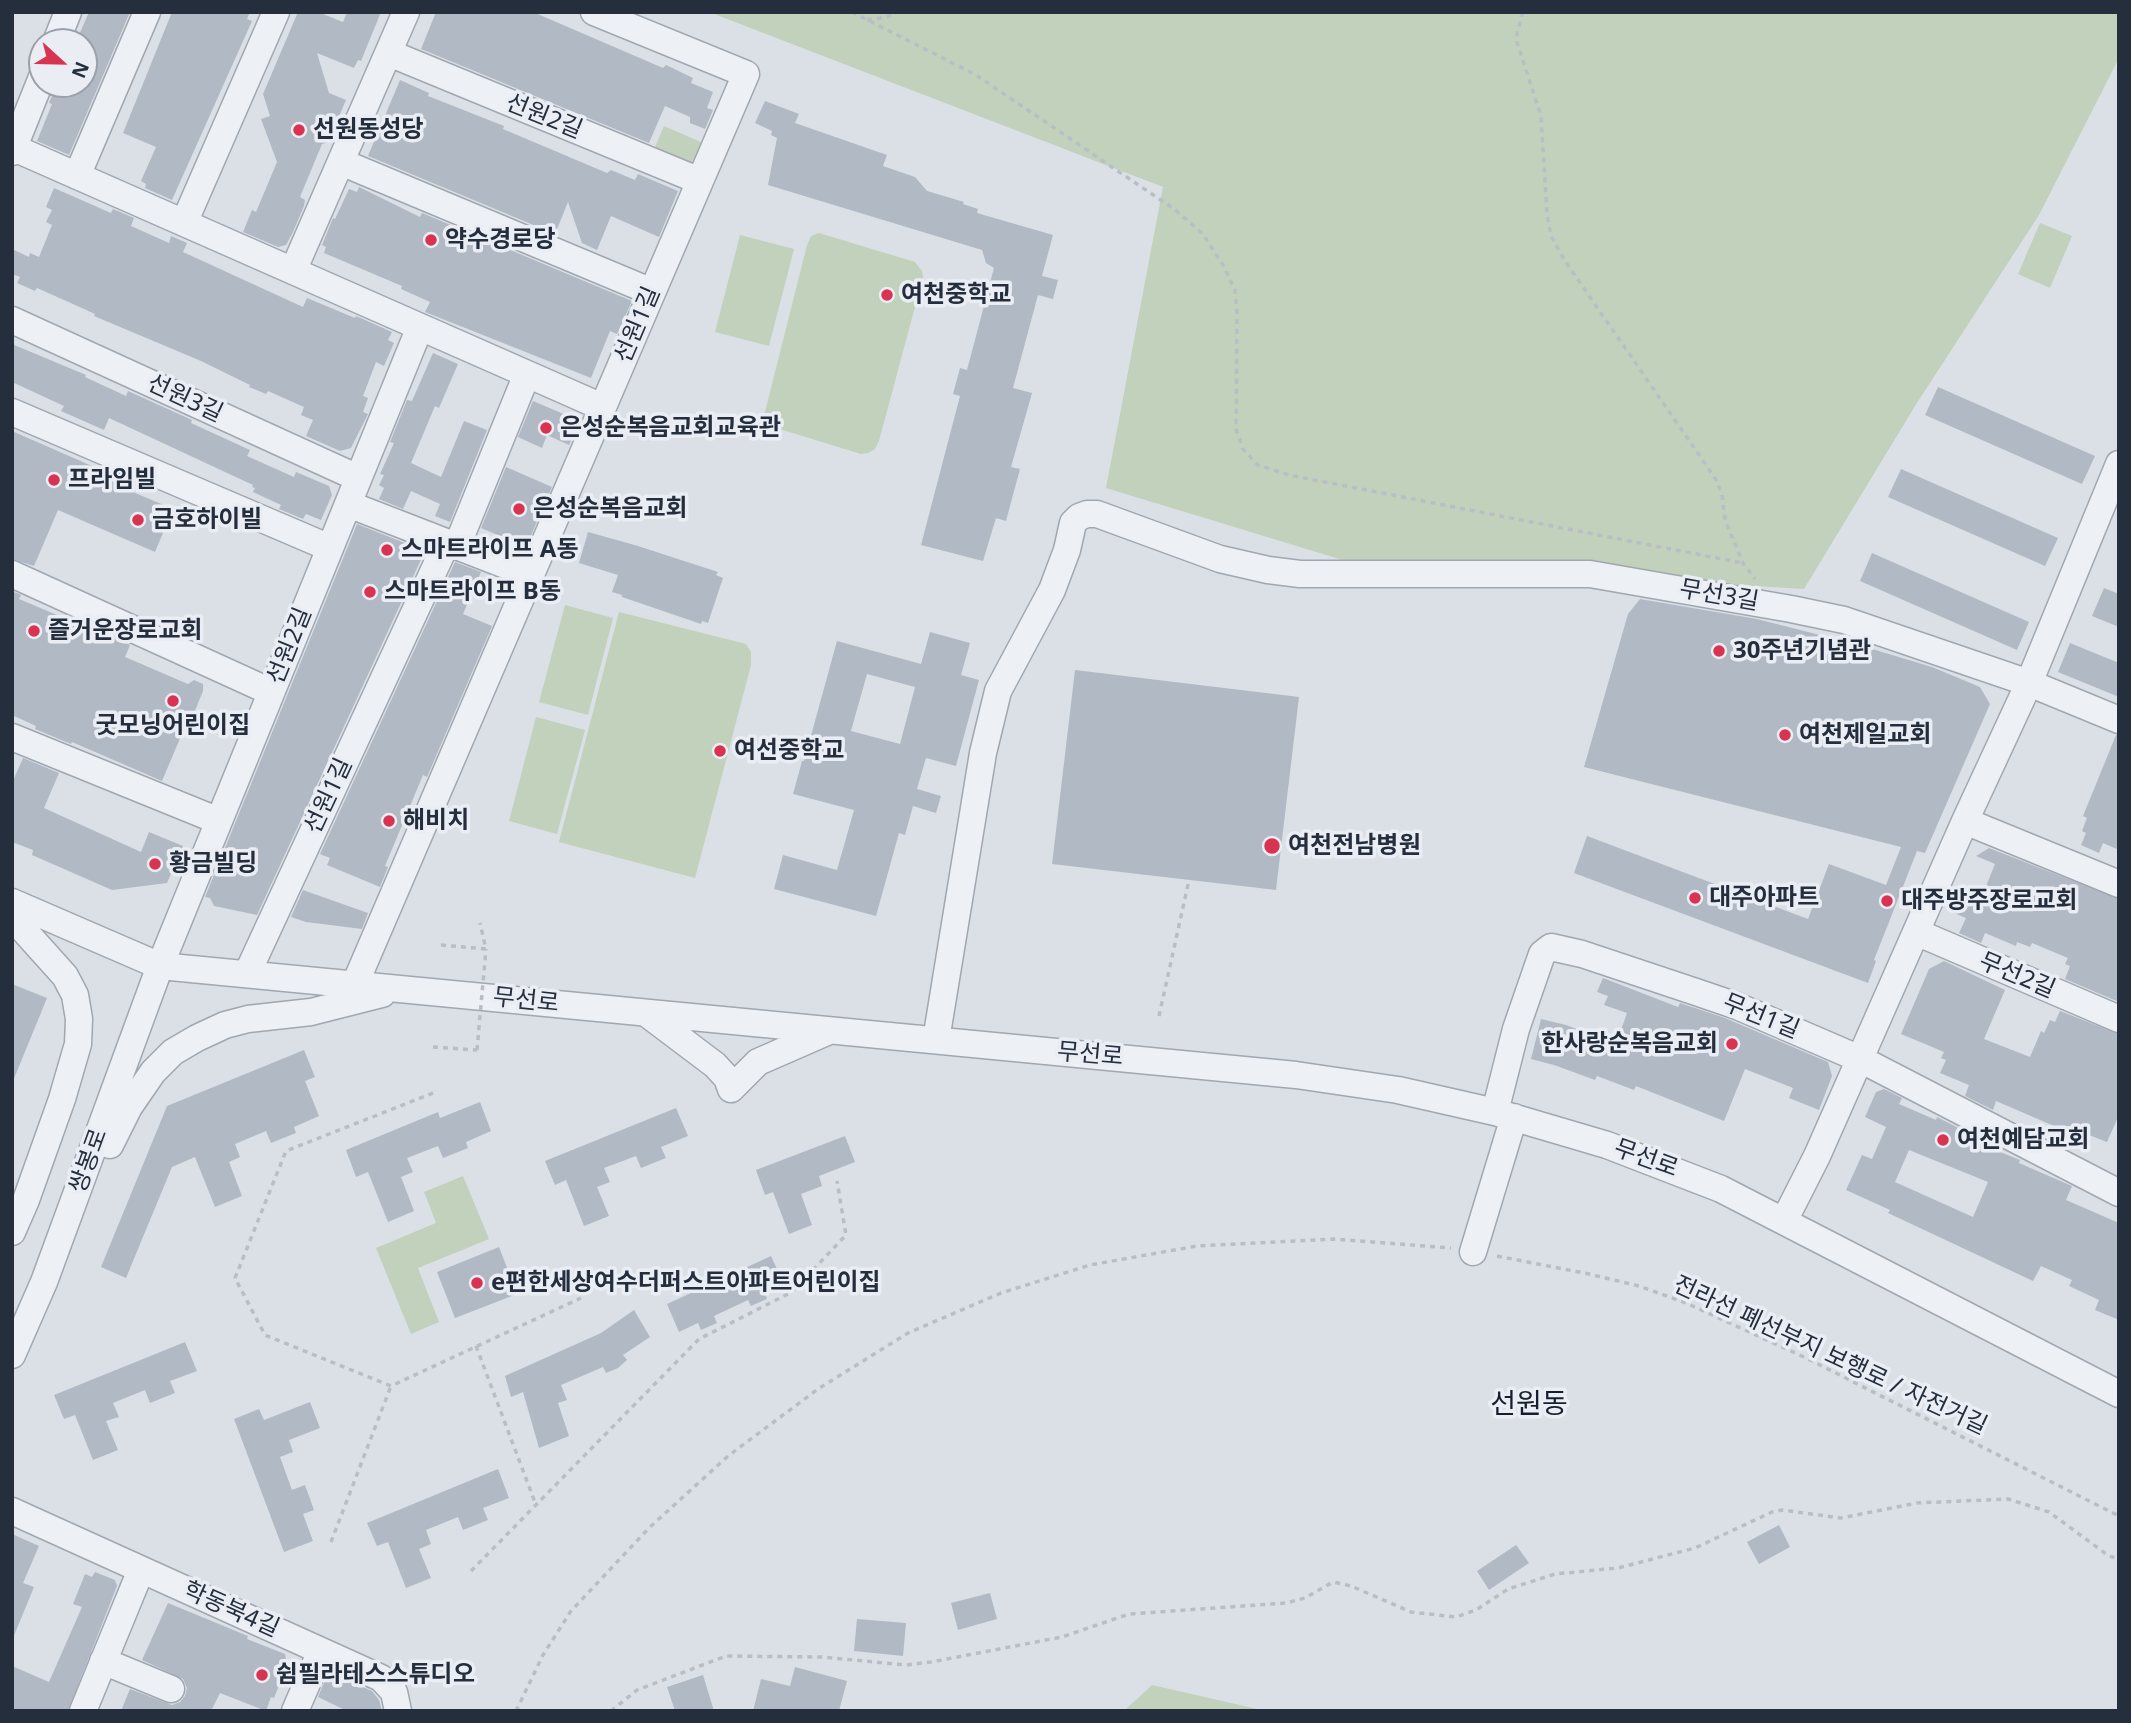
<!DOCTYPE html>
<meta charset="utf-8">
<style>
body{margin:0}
#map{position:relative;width:2131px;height:1723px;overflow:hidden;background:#dae0e6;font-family:"Noto Sans",sans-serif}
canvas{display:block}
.frame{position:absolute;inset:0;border:14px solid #242e3d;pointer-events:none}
.north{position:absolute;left:28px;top:28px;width:70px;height:70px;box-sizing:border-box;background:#eaeef4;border:2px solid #9ba1ab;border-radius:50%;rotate:112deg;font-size:19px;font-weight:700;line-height:28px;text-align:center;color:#242e3d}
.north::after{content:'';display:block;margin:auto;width:24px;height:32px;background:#d83351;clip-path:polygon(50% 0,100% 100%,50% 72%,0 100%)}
</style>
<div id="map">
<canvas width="2131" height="1723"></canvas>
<div class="frame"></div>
<div class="north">N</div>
</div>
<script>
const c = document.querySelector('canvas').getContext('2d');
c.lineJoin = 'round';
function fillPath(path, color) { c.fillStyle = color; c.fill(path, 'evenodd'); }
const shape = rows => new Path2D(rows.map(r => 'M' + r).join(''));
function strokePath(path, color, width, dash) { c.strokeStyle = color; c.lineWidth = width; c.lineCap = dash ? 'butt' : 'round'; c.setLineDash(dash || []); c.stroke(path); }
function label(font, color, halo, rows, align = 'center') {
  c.font = font + ' "Noto Sans","Noto Sans KR",sans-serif'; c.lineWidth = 7; c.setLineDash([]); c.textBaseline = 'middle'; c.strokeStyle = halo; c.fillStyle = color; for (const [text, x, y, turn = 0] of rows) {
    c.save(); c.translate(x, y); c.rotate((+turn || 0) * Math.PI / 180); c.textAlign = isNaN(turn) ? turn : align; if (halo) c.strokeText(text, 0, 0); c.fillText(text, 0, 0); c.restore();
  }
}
const green = shape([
 [709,12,2119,12,2119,58,2039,215,1915,406,1804,589,1346,561,1106,488,1163,187],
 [664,126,703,143,696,158,690,163,653,152],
 [2040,223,2072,236,2050,288,2018,274],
 [819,233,915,262,922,271,923,277,879,441,875,449,868,453,861,454,773,427,767,424,764,416,807,245,811,236],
 [740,235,794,249,769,346,715,332],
 [565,605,613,618,588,715,539,702],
 [619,612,746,644,751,652,751,665,695,878,559,842],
 [536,717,585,730,557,834,509,821],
 [463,1176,489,1239,418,1268,439,1322,411,1334,376,1248,436,1223,424,1192],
 [1152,1685,1266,1711,1124,1711]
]);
const building = shape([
 [89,12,130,12,69,155,37,141,52,104,49,103,57,84,84,84,84,42,76,42],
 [172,12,250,12,247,19,252,21,172,200,145,188,146,184,141,181,156,147,123,133],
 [298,12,318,12,343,22,347,12,381,12,361,61,358,60,354,68,317,53,329,93,346,100,328,142,322,144,300,197,305,200,304,206,293,232,286,245,278,247,243,232,252,210,256,212,277,162,261,119,270,116,263,94],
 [436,12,533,12,663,68,666,65,693,78,691,83,713,92,707,108,713,110,705,129,690,123,690,117,665,106,649,143,421,49],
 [400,80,429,93,428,96,504,126,503,129,607,173,611,170,635,180,638,174,678,191,659,237,611,216,597,250,582,243,568,202,555,234,368,156],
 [765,101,799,114,795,123,887,155,883,166,915,177,927,191,964,202,963,204,978,209,977,213,1053,235,1042,276,1058,280,1053,299,1038,295,1013,388,1032,393,1011,467,1020,469,1006,521,996,518,983,561,921,545,960,396,953,394,960,368,967,370,994,268,986,263,982,250,768,185,777,138,771,135,772,131,755,123],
 [359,187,420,217,422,213,632,301,617,334,610,331,591,378,425,312,430,302,401,289,402,286,324,253,326,247,322,245,333,218,335,219,349,189,357,192],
 [54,188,111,213,113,209,134,218,131,226,169,243,171,236,187,243,183,252,303,307,307,298,355,318,356,316,392,332,388,340,394,343,384,366,376,362,363,396,368,398,363,412,368,414,351,448,340,451,306,436,313,420,301,415,304,407,268,391,266,394,249,387,250,385,201,361,94,316,95,314,73,304,37,288,35,291,17,283,20,277,12,274,12,249,29,257,30,253,39,257,52,225,46,222,52,210,46,207],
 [12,344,86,375,85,377,126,396,128,391,192,420,191,423,250,450,247,456,294,477,296,472,329,486,332,495,321,520,306,514,303,519,279,509,281,505,253,492,255,488,252,487,253,485,109,418,104,430,61,411,64,406,12,382],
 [433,353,458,364,439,408,435,406,411,463,441,477,464,421,487,430,450,522,435,516,440,504,411,491,403,509,379,499,384,488,379,485,384,475,380,474,394,443,390,442,407,400,412,401],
 [1938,387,2095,456,2082,484,1925,415],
 [533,401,580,421,569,445,547,435,542,448,518,437],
 [12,431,117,477,114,484,173,509,155,552,58,510,34,566,12,559],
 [506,467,552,487,526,547,481,528],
 [1901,469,2058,538,2045,566,1888,497],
 [357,524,425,551,257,915,214,906,210,898,205,897],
 [588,532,638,546,718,572,716,575,723,578,708,623,702,621,701,624,622,597,622,595,612,592,618,575,579,563],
 [1872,553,2029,622,2017,650,1860,581],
 [455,562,481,572,463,614,492,626,427,777,423,775,385,866,388,867,380,887,327,865,330,858,320,854],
 [2104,588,2119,594,2119,627,2092,616],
 [12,591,21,595,19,599,57,615,56,617,101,635,102,632,130,645,125,657,188,684,194,680,203,684,203,691,187,730,184,729,162,781,72,742,71,744,35,729,36,726,12,715],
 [1640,599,1757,619,1859,645,1932,667,1980,687,1990,704,1925,853,1917,851,1874,960,1876,961,1868,983,1574,873,1587,836,1808,919,1829,864,1886,885,1901,847,1584,767,1628,614],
 [930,632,970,643,961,675,979,680,956,766,926,758,917,789,941,796,936,813,913,806,905,835,899,833,876,916,774,889,783,855,837,870,854,810,793,794,802,761,804,761,837,641,921,664],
 [867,674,915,687,900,744,851,731],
 [2070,643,2119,663,2119,697,2058,672],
 [1075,670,1299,697,1276,890,1052,864],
 [2116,735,2119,735,2119,850,2103,843,2099,853,2081,845,2086,833,2082,831,2087,818,2083,816],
 [23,758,59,773,44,808,141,852,149,832,183,846,167,883,112,890,32,855,33,850,12,842,12,783],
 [1989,848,2119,899,2119,1002,2065,979,2070,966,2065,964,2068,958,2032,943,2030,947,2017,942,2016,946,1985,933,1981,943,1959,933,1966,918,1954,913,1965,889,1982,896,1995,864,1976,856],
 [303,890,368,913,362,929,306,922,291,917],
 [1944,961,2005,990,1984,1039,2030,1057,2041,1031,2044,1033,2050,1020,2055,1022,2060,1011,2119,1034,2119,1115,2107,1142,2071,1128,2064,1145,2048,1139,2054,1126,1996,1101,1993,1110,1965,1096,1969,1085,1940,1073,1946,1060,1941,1058,1944,1052,1901,1034,1929,969],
 [1603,978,1678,1007,1680,1003,1725,1018,1828,1062,1832,1076,1819,1110,1789,1098,1793,1088,1745,1069,1724,1121,1636,1086,1634,1090,1597,1076,1595,1080,1554,1065,1531,1059,1541,1019,1566,1025,1616,1044,1627,1013,1604,1005,1608,996,1597,992],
 [12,984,47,998,13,1081,12,1081],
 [304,1050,315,1077,305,1081,319,1116,294,1127,296,1133,271,1143,266,1131,235,1144,240,1157,229,1162,242,1196,215,1207,195,1157,172,1167,126,1278,101,1267,167,1106],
 [1884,1089,1902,1098,1899,1104,1936,1120,1937,1117,1996,1147,1995,1150,2020,1160,2019,1163,2072,1186,2066,1200,2119,1223,2119,1320,2095,1310,2099,1300,2069,1286,2072,1280,2041,1266,2033,1281,1888,1213,1890,1210,1846,1190,1862,1155,1872,1159,1886,1127,1865,1117,1876,1092],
 [1909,1150,1988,1182,1973,1217,1895,1182],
 [480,1102,491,1131,466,1142,468,1148,443,1158,438,1146,407,1158,413,1172,401,1177,414,1211,388,1222,368,1172,356,1177,346,1150,438,1112,440,1118],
 [676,1108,688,1136,661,1147,666,1158,641,1168,636,1156,604,1168,610,1182,597,1187,609,1216,584,1226,566,1180,555,1185,545,1161],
 [845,1136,855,1162,819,1176,822,1186,801,1194,812,1225,789,1234,773,1192,765,1195,756,1170],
 [499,1247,517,1294,455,1318,437,1272],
 [771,1256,784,1284,765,1293,767,1299,751,1306,748,1300,714,1316,717,1323,701,1330,698,1323,679,1332,667,1304],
 [634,1310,650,1337,623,1355,627,1360,618,1368,606,1373,603,1367,561,1385,567,1400,558,1403,569,1436,539,1448,523,1392,511,1397,505,1376,601,1333],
 [185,1342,197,1371,170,1381,175,1393,150,1403,145,1390,113,1403,119,1417,106,1421,118,1450,93,1460,75,1415,64,1419,54,1395],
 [310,1402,320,1428,289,1440,293,1452,280,1457,292,1490,305,1485,314,1510,303,1514,313,1541,284,1552,234,1419,259,1409,264,1420],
 [498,1469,509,1498,483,1508,488,1520,463,1530,458,1517,426,1530,431,1544,419,1549,431,1578,406,1588,388,1542,377,1546,367,1523],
 [1779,1525,1790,1547,1759,1564,1747,1542],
 [12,1534,39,1546,23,1583,34,1587,13,1638],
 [1516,1545,1529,1563,1489,1590,1477,1571],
 [95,1572,115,1580,117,1586,68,1711,12,1711,12,1666,49,1682,82,1607,73,1604,85,1574,92,1577],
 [990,1593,997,1619,958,1630,951,1603],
 [168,1603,248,1636,247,1639,285,1654,287,1665,274,1698,271,1697,266,1711,220,1693,211,1711,121,1711,130,1689,172,1705,180,1702,185,1696,187,1688,183,1679,142,1660],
 [857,1619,906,1623,903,1656,854,1651],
 [795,1667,847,1681,839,1711,753,1711,761,1679,790,1686],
 [336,1675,372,1691,379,1700,382,1711,347,1711,318,1697,326,1678],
 [703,1675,714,1711,675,1711,667,1687]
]);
const path = shape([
 [852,12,976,75,1174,209,1202,233,1223,265,1235,290,1237,313,1236,429,1243,449,1258,465,1289,475,1743,563],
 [1523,12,1517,33,1517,42,1541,116,1547,214,1551,236,1565,261,1715,478,1722,494,1725,520,1743,563,1755,579],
 [867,20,887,17,897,12],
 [441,945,486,949,480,923],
 [1159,1016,1189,880],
 [433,1047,477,1050],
 [433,1093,286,1151,235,1278,265,1335,391,1386,581,1298],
 [1497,1256,1589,1274,1639,1286,1686,1303,1806,1358,2119,1516],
 [476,1346,536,1505],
 [331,1542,391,1386],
 [471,1571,699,1339,792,1292,846,1235,837,1181],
 [516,1711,543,1655,571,1611,649,1528,728,1456,818,1389,908,1333,1001,1293,1090,1265,1197,1246,1333,1239,1451,1248],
 [611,1711,637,1690,726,1656,822,1657,906,1665,931,1662,1062,1637,1129,1614,1286,1603,1305,1598,1333,1582,1351,1586,1411,1612,1456,1617,1476,1610,1508,1589,1555,1574,1618,1568,1695,1548,1772,1512,1782,1510,1841,1518,1917,1503,2008,1499,2049,1512,2109,1556,2119,1559]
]);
const minor = shape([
 [56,42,68,12],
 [389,53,700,181],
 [14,148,602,407],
 [12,152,42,77],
 [341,162,652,292],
 [77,176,147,12],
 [184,223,276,12],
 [293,271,406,12],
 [12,320,358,478],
 [12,412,330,548],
 [348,504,531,575],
 [457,546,527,374],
 [12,574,271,692],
 [12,737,219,821],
 [1965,821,2119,884],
 [12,902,160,966,1296,1075,1398,1090,1495,1112,1607,1145,1721,1189,2119,1394],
 [12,917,65,976,75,995,79,1019,78,1044,62,1099,26,1200,12,1232],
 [1916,932,2119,1019],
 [247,974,447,542],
 [355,984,746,74,594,12],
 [646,1013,715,1065,727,1078,731,1089,758,1062,829,1031],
 [936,1040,983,753,998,691,1052,590,1067,550,1073,523,1079,517,1087,514,1097,514,1220,559,1268,570,1300,574,1590,574,1791,609,1844,620,2029,683,2119,720],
 [1495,1112,1516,1029,1542,954,1551,947,1582,954,1696,992,1737,1006,1860,1059,2119,1193],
 [110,1145,129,1107,153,1072,173,1052,197,1038,225,1025,248,1019,311,1012,382,994],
 [1784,1221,1817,1156,1965,821,2029,683,2119,464],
 [1473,1252,1514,1117],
 [12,1355,44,1282,160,966,420,327],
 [12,1511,381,1678,394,1692,398,1711],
 [103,1661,171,1689],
 [83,1711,141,1570],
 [295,1711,321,1651]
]);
const pathBridge = shape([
 [477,1050,486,949]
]);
const markers = [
 [299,130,7,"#d83351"],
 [431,240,7,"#d83351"],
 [887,295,7,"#d83351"],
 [546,428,7,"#d83351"],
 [54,480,7,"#d83351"],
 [519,509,7,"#d83351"],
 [138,520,7,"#d83351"],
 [387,550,7,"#d83351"],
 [370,592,7,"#d83351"],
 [34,631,7,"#d83351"],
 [1719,651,7,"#d83351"],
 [173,701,7,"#d83351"],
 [1785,735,7,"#d83351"],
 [720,751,7,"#d83351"],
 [389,821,7,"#d83351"],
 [1272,846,9,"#d83351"],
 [155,864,7,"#d83351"],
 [1695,898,7,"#d83351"],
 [1887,901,7,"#d83351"],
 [1732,1044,7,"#d83351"],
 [1943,1140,7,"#d83351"],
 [477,1283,7,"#d83351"],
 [262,1675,7,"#d83351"]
];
const streetNames = [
 ["선원2길",544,117,22],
 ["선원1길",638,325,-67],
 ["선원3길",185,399,25],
 ["무선3길",1719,596,10],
 ["선원2길",290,646,-68],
 ["선원1길",329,796,-65],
 ["무선2길",2017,976,23],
 ["무선로",526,1001,6],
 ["무선1길",1761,1017,22],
 ["무선로",1090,1055,5],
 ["무선로",1646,1159,20],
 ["쌍봉로",89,1161,-70],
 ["전라선 폐선부지 보행로 / 자전거길",1830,1356,25],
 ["학동북4길",231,1610,24]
];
const poiNames = [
 ["선원동성당",313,130],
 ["약수경로당",445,240],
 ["여천중학교",901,295],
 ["은성순복음교회교육관",560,428],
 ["프라임빌",68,480],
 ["은성순복음교회",533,509],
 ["금호하이빌",152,520],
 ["스마트라이프 A동",401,550],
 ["스마트라이프 B동",384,592],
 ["즐거운장로교회",48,631],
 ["30주년기념관",1733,651],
 ["굿모닝어린이집",173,726,"center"],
 ["여천제일교회",1799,735],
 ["여선중학교",734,751],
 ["해비치",403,821],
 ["여천전남병원",1288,846],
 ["황금빌딩",169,864],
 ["대주아파트",1709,898],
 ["대주방주장로교회",1901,901],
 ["한사랑순복음교회",1718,1044,"right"],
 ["여천예담교회",1957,1140],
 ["e편한세상여수더퍼스트아파트어린이집",491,1283],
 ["쉼필라테스스튜디오",276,1675]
];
const quarterNames = [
 ["선원동",1529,1405]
];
fillPath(green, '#c1d1bb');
fillPath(building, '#b1b9c4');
strokePath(minor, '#a0a7b0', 29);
strokePath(path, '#b9bec5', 3.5, [5, 5]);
strokePath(minor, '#edf0f5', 26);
strokePath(pathBridge, '#b9bec5', 3.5, [5, 5]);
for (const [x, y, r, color] of markers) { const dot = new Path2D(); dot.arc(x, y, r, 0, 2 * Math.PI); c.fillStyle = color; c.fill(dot); strokePath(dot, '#eaeef4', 2.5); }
label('24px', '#242e3d', '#eaeef4', streetNames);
label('bold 24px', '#242e3d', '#eaeef4', poiNames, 'left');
label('28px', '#161f2e', '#eaeef4', quarterNames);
</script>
